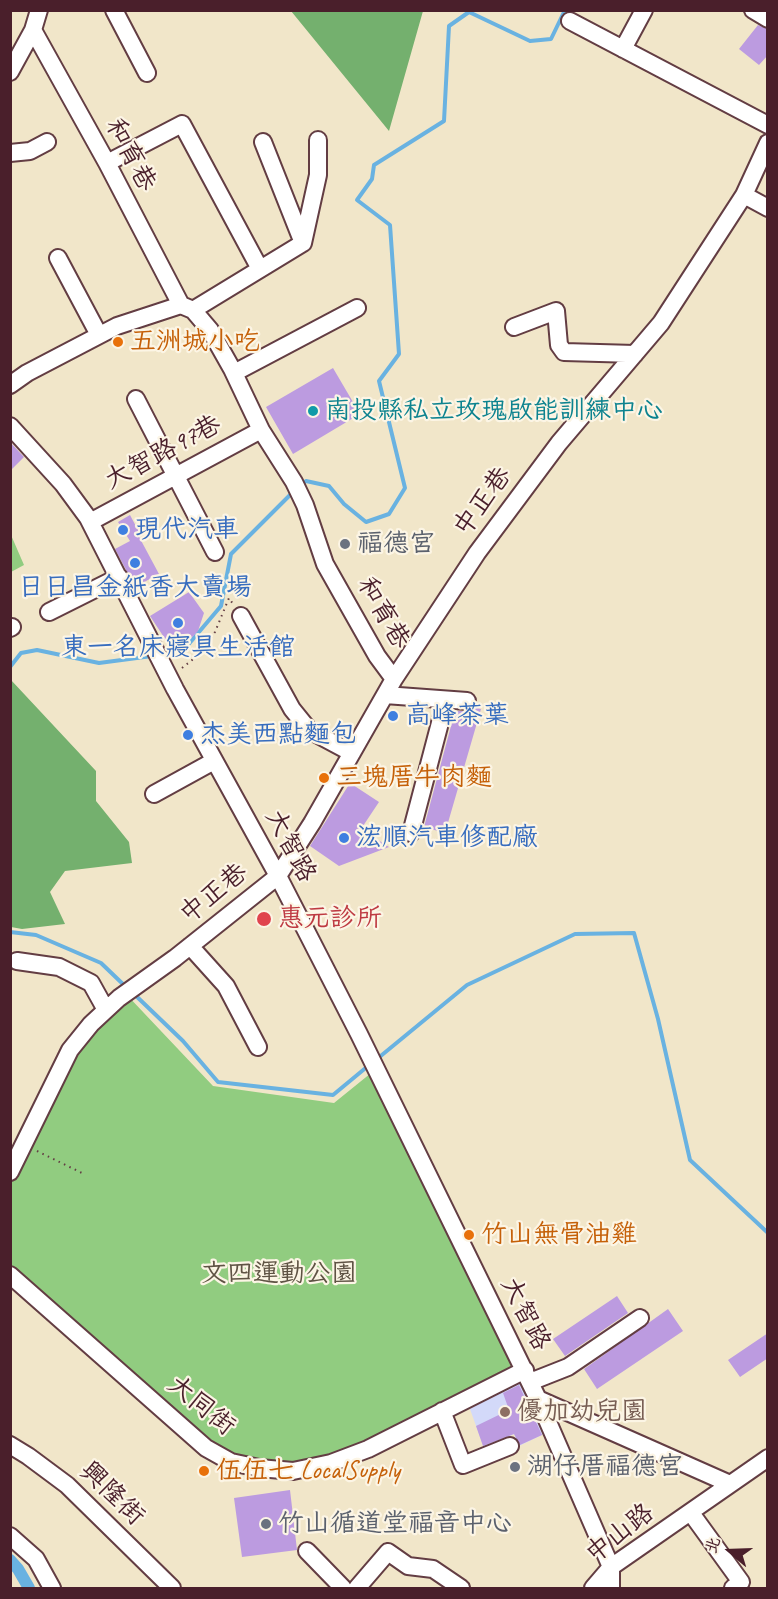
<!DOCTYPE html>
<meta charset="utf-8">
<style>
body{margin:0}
#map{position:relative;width:778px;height:1599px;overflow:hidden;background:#f1e6c9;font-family:Caveat,"LXGW WenKai TC",sans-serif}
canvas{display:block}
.frame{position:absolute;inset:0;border:12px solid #4a1f2b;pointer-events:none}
.north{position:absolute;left:700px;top:1521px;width:60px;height:60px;-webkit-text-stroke:4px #fcf5e5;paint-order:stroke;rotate:289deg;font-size:16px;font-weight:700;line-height:24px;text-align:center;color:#4a1f2b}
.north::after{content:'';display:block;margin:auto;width:21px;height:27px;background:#4a1f2b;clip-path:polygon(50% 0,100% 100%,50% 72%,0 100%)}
</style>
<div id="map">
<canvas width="778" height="1599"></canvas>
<div class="frame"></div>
<div class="north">北</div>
</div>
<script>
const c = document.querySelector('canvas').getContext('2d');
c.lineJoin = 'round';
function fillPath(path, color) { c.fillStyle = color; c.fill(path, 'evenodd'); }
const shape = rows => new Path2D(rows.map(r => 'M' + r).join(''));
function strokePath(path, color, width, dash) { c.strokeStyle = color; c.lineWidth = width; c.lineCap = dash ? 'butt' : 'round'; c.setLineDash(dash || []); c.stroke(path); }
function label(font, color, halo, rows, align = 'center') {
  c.font = font + ' Caveat,"LXGW WenKai TC",sans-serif'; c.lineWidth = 4.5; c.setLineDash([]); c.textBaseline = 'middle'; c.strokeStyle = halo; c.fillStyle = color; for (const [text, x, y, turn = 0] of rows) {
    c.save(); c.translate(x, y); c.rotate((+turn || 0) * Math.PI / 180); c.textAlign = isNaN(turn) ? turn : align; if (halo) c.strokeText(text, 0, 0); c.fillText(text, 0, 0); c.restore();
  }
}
const built = shape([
 [521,1372,548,1432,519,1446,514,1434,484,1448,466,1398]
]);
const green = shape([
 [11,535,24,565,11,572,10,535],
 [126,994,213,1086,334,1103,376,1069,525,1370,331,1463,259,1468,206,1448,11,1271,11,1172,70,1050]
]);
const forest = shape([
 [291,11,423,11,389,131],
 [11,680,96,771,96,801,129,842,132,863,65,871,50,892,65,924,22,929,11,927]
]);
const stream = shape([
 [301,485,306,481,329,486,344,504,366,522,389,514,405,488,379,381,399,354,390,225,357,200,372,179,374,165,444,121,449,26,469,12,530,41,551,39,565,10],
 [162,654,182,652,221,606,231,554,293,492],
 [10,667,21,653,37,650,99,663,152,656],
 [10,932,36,935,101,963,126,987],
 [134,994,183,1041,218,1082,333,1095,368,1066],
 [377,1059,467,985,575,934,634,933,658,1019,690,1160,768,1233]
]);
const canal = shape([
 [10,1560,18,1569,29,1588]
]);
const building = shape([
 [758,25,768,29,768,55,759,65,739,49],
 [333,368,360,414,293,454,266,407],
 [10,442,24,457,10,471],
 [130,515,139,532,137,533,159,574,135,587,115,549,130,541,118,522],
 [189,592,204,613,198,631,183,647,173,651,150,616],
 [475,707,481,709,445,833,424,827,455,711,467,711],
 [350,783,379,802,361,829,389,847,339,866,310,846],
 [617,1296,628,1313,565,1356,553,1339],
 [668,1309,683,1331,597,1389,584,1369],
 [768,1333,768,1358,740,1377,728,1360],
 [519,1385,542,1435,520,1445,514,1434,483,1446,476,1426,509,1410,503,1393],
 [290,1490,297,1550,242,1557,234,1498]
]);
const path = shape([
 [182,668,196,657,215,632,229,598,233,604],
 [37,1151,84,1174]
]);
const minor = shape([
 [114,10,147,73],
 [753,10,768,19],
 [570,21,768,125],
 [33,30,107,163,181,305],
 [623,49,644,10],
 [10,72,33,30,39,10],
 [263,142,303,243],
 [10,153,30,151,47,142],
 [107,163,182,124,260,269],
 [744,195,768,208],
 [58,258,99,335],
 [193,310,303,243,318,175,318,140],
 [514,327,556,311,559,345,564,352,635,354],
 [234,373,357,308],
 [10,385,27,373,117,326,181,305,193,310,210,330,232,369,261,430,294,482,305,505,325,564,377,656,394,679],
 [136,399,215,552],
 [10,426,63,484,88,518,175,689,278,876,359,1034,538,1399,611,1567,611,1588],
 [90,522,261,430],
 [49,612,119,577],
 [241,616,292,709,309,730,352,753],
 [10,628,12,627],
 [385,695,467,701],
 [154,794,214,761],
 [411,833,446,700],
 [190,946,226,986,258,1047],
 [17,961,59,967,91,983,106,1010],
 [10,1172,70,1050,91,1024,119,998,175,958,278,876,312,823,394,679,477,553,559,443,661,323,744,195,768,143],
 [10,1275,206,1448,231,1462,259,1468,293,1471,331,1463,368,1449,525,1370],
 [530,1382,568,1367,640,1318],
 [538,1399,730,1484],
 [442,1411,463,1465,510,1446],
 [10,1445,28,1456,67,1485,172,1588],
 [691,1513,741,1582,733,1588],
 [10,1536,36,1559,52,1588],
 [307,1551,343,1588],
 [357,1588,388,1552,408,1566,433,1569,461,1588],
 [593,1588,611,1567,768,1458]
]);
const markers = [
 [118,342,6,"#e8710a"],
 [313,411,6,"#0f9aa8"],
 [123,530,6,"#3f7fe0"],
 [345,544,6,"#6b7280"],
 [135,563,6,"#3f7fe0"],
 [178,623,6,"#3f7fe0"],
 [393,716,6,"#3f7fe0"],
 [188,735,6,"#3f7fe0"],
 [324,778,6,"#e8710a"],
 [344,838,6,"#3f7fe0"],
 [264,919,8,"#e0444e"],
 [469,1235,6,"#e8710a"],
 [505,1412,6,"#8d6e63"],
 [515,1467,6,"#6b7280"],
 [204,1471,6,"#e8710a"],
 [266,1524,6,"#6b7280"]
];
const streetNames = [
 ["和育巷",130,155,62],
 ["大智路97巷",163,453,-28],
 ["中正巷",483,502,-54],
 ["和育巷",383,613,60],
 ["大智路",290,846,62],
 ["中正巷",214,894,-39],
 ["大智路",525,1314,63],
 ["大同街",201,1406,39],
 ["興隆街",112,1494,44],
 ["中山路",620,1534,-38]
];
const foodNames = [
 ["五洲城小吃",130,342],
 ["三塊厝牛肉麵",336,778],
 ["竹山無骨油雞",481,1235],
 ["伍伍七 LocalSupply",216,1471]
];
const cultureNames = [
 ["南投縣私立玫瑰啟能訓練中心",325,411]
];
const shopNames = [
 ["現代汽車",135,530],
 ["日日昌金紙香大賣場",135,588,"center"],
 ["東一名床寢具生活館",178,648,"center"],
 ["高峰茶葉",405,716],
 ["杰美西點麵包",200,735],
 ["浤順汽車修配廠",356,838]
];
const worshipNames = [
 ["福德宮",357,544],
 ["湖仔厝福德宮",527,1467],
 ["竹山循道堂福音中心",278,1524]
];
const healthNames = [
 ["惠元診所",278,919]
];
const parkNames = [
 ["文四運動公園",279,1274]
];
const educationNames = [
 ["優加幼兒園",517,1412]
];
fillPath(built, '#d3d9f9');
fillPath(green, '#91cc80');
fillPath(forest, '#74b06e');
strokePath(stream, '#69b2e1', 4);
strokePath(canal, '#69b2e1', 12);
fillPath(building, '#bc9be0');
strokePath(minor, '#633d43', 20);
strokePath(path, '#633d43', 2, [1.5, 4.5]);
strokePath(minor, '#fff', 16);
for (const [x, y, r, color] of markers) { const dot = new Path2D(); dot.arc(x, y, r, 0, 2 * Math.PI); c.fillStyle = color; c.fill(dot); strokePath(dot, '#fcf5e5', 2); }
label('26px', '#4a1f2b', '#fcf5e5', streetNames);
label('26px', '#c56008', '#fcf5e5', foodNames, 'left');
label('26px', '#0d838f', '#fcf5e5', cultureNames, 'left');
label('26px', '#366cbe', '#fcf5e5', shopNames, 'left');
label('26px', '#5b616d', '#fcf5e5', worshipNames, 'left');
label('26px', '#be3a42', '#fcf5e5', healthNames, 'left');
label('26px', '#5f5344', '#fcf5e5', parkNames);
label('26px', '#785e54', '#fcf5e5', educationNames, 'left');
</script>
